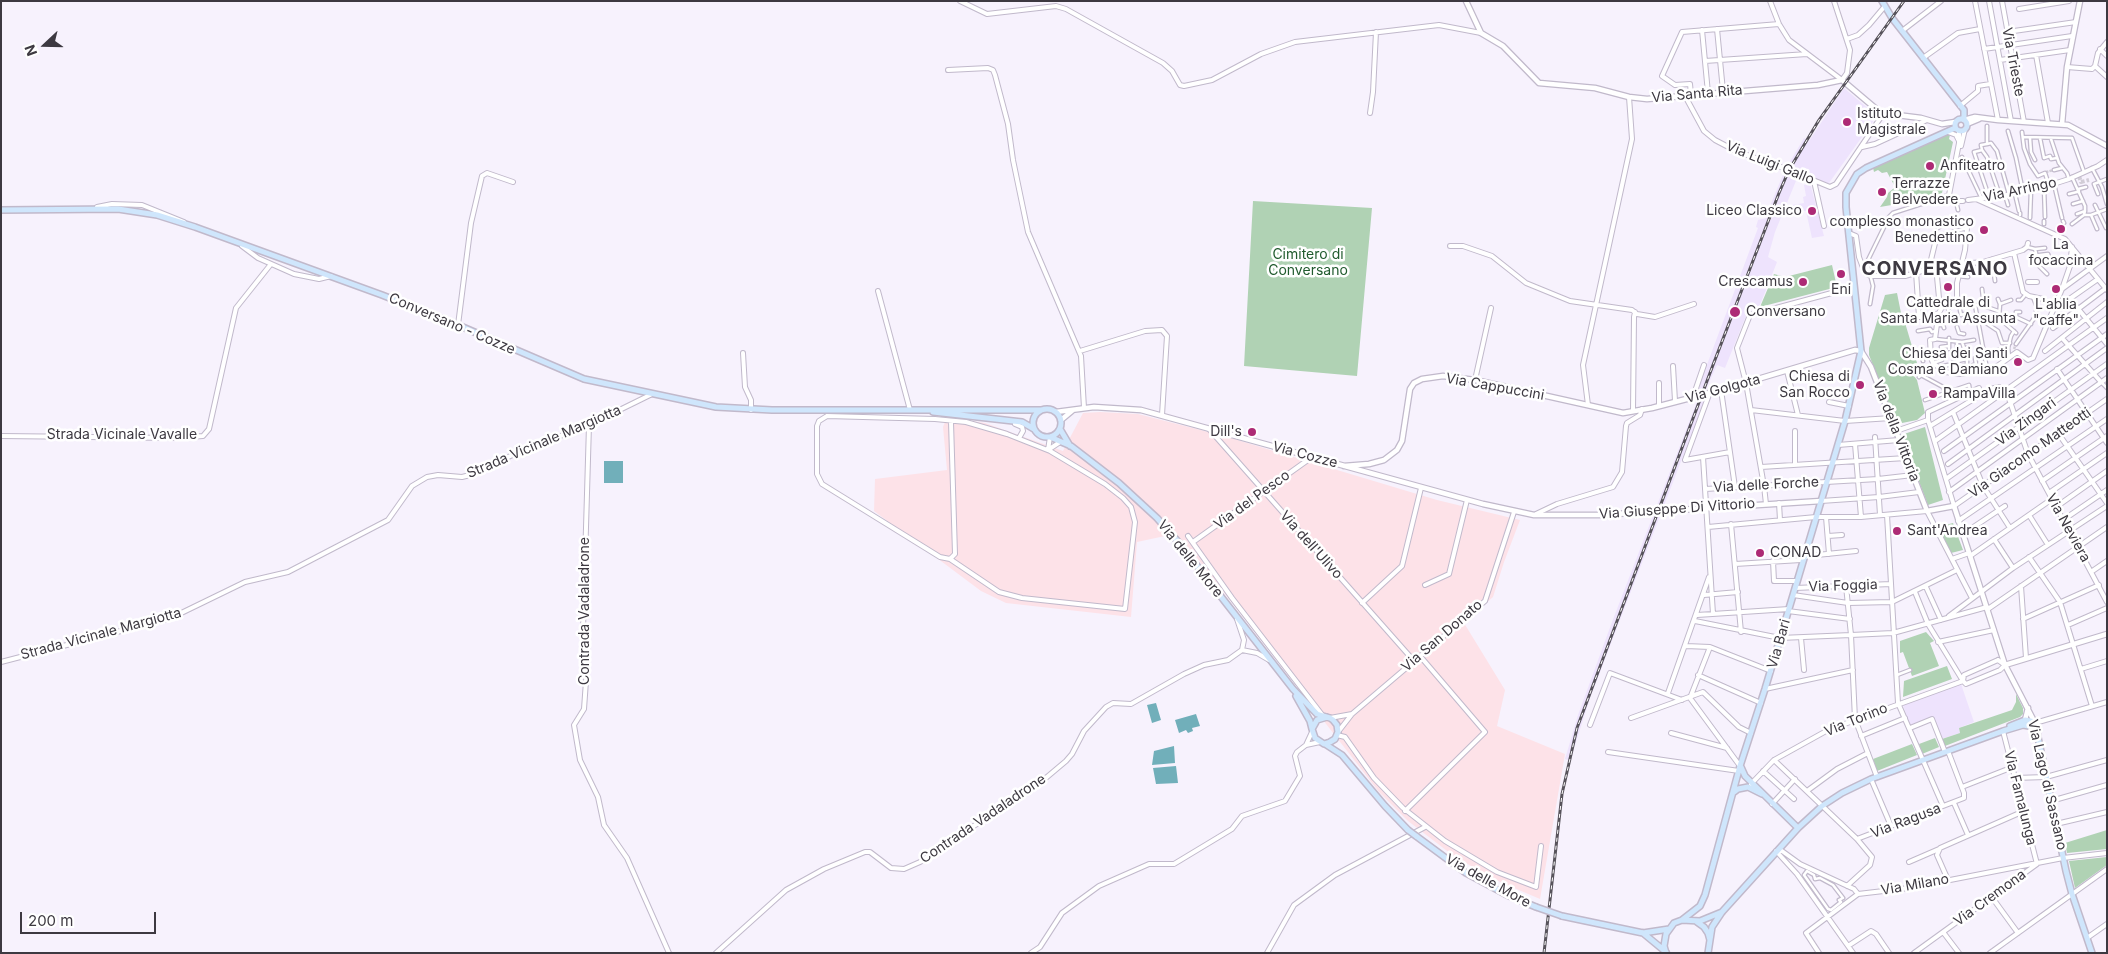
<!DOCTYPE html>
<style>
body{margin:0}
#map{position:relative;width:2108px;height:954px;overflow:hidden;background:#f7f2fd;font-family:Inter,sans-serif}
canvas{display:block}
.frame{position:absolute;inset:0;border:2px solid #3d3941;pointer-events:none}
.north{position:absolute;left:20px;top:20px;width:50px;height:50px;-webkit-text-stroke:4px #fff;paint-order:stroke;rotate:249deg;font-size:14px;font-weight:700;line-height:20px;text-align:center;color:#3d3941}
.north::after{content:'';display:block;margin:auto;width:18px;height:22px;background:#3d3941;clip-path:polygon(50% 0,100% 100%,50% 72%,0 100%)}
.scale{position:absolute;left:20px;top:912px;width:136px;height:22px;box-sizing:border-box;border:2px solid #3d3941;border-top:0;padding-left:6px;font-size:15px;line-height:18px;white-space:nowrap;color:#3d3941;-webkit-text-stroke:4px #fff;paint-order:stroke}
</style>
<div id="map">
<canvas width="2108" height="954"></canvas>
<div class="frame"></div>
<div class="north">N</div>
<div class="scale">200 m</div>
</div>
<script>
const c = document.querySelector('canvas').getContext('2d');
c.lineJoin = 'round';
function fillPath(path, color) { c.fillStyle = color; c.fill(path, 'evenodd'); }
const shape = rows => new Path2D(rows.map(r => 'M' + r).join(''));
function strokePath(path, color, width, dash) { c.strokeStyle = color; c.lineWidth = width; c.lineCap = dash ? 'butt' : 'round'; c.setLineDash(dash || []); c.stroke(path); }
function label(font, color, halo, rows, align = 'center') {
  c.font = font + ' Inter,sans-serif'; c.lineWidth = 5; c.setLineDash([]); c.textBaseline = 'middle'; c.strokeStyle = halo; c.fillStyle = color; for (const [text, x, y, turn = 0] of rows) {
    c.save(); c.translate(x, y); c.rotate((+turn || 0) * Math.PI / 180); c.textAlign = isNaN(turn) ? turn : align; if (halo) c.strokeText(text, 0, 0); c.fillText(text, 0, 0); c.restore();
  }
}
const commercial = shape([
 [1100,412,1138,414,1224,436,1437,500,1520,520,1504,562,1493,597,1464,623,1505,690,1497,726,1565,754,1540,899,1500,882,1455,857,1408,821,1379,792,1190,549,1165,536,1137,542,1131,617,1006,603,981,591,874,511,875,479,947,470,943,427,947,417,985,423,1063,451,1083,413]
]);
const built = shape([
 [1844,88,1877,116,1829,183,1826,184,1795,168,1793,174,1798,176,1775,232,1768,257,1777,262,1766,290,1759,307,1756,308,1750,306,1725,368,1717,365,1706,389,1703,404,1590,698,1570,761,1565,759,1578,715,1612,622,1698,399,1701,391,1698,391,1702,378,1758,228,1756,227,1758,220,1767,218,1767,213,1785,170,1804,138,1809,141],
 [1810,183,1824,236,1812,238,1806,211,1793,211,1792,205,1804,203,1803,197,1806,196,1804,185],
 [1961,684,1974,722,1959,728,1960,733,1942,739,1933,717,1910,725,1903,705]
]);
const green = shape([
 [1947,134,1950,135,1949,139,1953,142,1942,193,1932,198,1880,207,1887,197,1888,193,1894,188,1894,185,1887,172,1882,173,1878,170,1874,172,1873,168],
 [1253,201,1372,208,1357,376,1244,366],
 [1832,265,1837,287,1760,307,1774,274,1785,277],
 [1897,293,1901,313,1904,313,1903,316,1917,363,1913,364,1910,371,1917,380,1925,413,1917,420,1902,423,1895,420,1892,413,1869,355,1869,348,1885,295],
 [1925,427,1943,500,1928,505,1901,435],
 [1953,523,1963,550,1951,553,1938,527],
 [1926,632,1934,641,1930,643,1939,666,1912,676,1903,652,1900,653,1900,641],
 [1947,666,1952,679,1903,697,1904,681],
 [2016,694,2023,708,2023,714,2020,717,1945,746,1942,739,1960,733,1959,728,2012,710,2016,702],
 [1935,738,1939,747,1922,754,1919,744],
 [1912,744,1917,755,1877,771,1873,759],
 [2107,830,2107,849,2067,853,2065,843],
 [2107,857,2107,865,2075,888,2069,861]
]);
const water = shape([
 [604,461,623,461,623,483,604,483],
 [1156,703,1161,720,1152,723,1147,705],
 [1196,714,1200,726,1192,728,1193,731,1188,733,1186,730,1179,733,1175,720],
 [1174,746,1175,763,1152,765,1154,751],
 [1176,766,1178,783,1156,784,1153,768]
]);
const pedestrianTunnel = shape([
 [2046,172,2054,170],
 [2014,349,2016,344],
 [1923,372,1933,363]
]);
const minorTunnel = shape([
 [2079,176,2081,182,2089,180]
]);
const pedestrian = shape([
 [1987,126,1987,144],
 [2008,131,2016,158,2023,192],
 [2022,132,2024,148,2030,164,2038,176,2045,173,2049,185],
 [2023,137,2072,138],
 [2030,138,2031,152,2035,160],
 [2040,138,2044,158,2050,156,2051,159,2057,158],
 [2072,138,2084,172],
 [2051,139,2059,163,2067,173,2069,179],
 [1987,144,1981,145,1982,150,1987,157,2000,196],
 [1987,144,1991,143,1997,151,2009,194],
 [1982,150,1974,152,1989,197],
 [1962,157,1982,199],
 [2092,168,2102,187,2107,204],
 [2054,170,2062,168],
 [2072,177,2085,206,2085,211,2084,215,2072,224],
 [2054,184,2062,218],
 [2044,187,2045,217],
 [2079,191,2078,189,2086,187],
 [2015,194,2019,211],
 [2069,194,2077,192],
 [2098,194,2094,184,2107,179],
 [2005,195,2008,205],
 [1956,201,1958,210],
 [2073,204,2083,201],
 [2095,205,2106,228],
 [2020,213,2020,215],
 [2077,214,2085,211],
 [2084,215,2091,215,2107,209],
 [2091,215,2097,229],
 [2030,218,2031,190],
 [2063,221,2064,223],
 [2044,224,2044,221],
 [1938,228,1948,221,1950,222,1958,219],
 [1942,235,1967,228,1965,221],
 [2027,247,2035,249,2039,266,2047,274],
 [2035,249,2045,248],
 [1992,259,1995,281],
 [2032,259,2032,256,2048,254,2051,262],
 [1959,276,1968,277],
 [1982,289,1984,306],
 [1998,299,2000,304,1999,318,2016,333],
 [2018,300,2021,300,2026,294],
 [1959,303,1984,306,1998,311],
 [1870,304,1873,286,1867,262,1889,217,1893,213,1949,195],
 [2000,304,2011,300],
 [1975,305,1987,369],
 [1948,309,1953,320],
 [1960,310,1961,315,1964,314],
 [2020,312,2016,312,2016,317,2031,324],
 [1986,323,1998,331,2002,343,2010,343],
 [1937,325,1943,325,1944,328],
 [1957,327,1959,333,1964,334],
 [1918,331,1930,329,1932,332,1935,331],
 [1935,339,1962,342],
 [1957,343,1957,350],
 [2016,344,2035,317,2037,307,2033,297],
 [1941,347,1949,346],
 [1967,348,1964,348,1962,342,1974,340],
 [1949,349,1949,338],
 [1994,351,2008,348],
 [2009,358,2008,348,2011,336,2014,331],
 [1923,361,1921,354,1930,351],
 [1953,362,1967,359,1967,365,1963,366,1964,373],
 [1933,363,1942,360,1942,357],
 [1939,367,1948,365],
 [1974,371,1973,365,1976,364,1975,358],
 [1919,377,1921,375,1943,387,1945,392],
 [2101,382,2107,388],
 [1925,400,1969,385,1970,391],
 [1897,675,1910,670],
 [1807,871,1814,875,1815,879,1820,878,1833,885,1843,898,1839,900,1841,902,1831,910,1828,909,1804,875,1807,871]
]);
const minor = shape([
 [960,1,987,14,1056,6,1066,9,1163,63,1172,71,1180,85,1184,86,1212,80,1261,54,1295,42,1439,25,1481,33],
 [1770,1,1779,24,1789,40,1842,80,1847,73,1850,50,1834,1],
 [1975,1,1998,120],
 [1989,1,2011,121],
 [2002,1,2024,122],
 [2019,9,2069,1],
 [1717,29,1723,91],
 [1702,30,1708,93],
 [1902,31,1941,1],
 [2007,32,2076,22],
 [1847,39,1858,35,1869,25,1885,6],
 [1984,49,2072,36],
 [2100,49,2107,56],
 [2036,55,2048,123],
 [1923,58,1958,33,1980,29],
 [2000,60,2070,50],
 [1705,61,1807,54],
 [2095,66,2098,53,2107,42],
 [2067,67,2092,69,2095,66,2107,77],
 [948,70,988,68,993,70,995,75,1008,124,1013,160,1028,232,1081,356,1084,408],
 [1684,94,1704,131,1715,140,1736,151,1789,170,1830,187,1836,184,1883,114],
 [1691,94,1690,84,1675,85,1662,76,1682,32,1779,24],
 [1960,106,1978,91,1978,86,1990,84],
 [1370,113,1373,92,1376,32],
 [1959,131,1959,143,1949,195,1951,201,1963,201],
 [1948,132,1956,135,1959,141],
 [1961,146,1965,129],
 [1862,147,1875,144,1927,120],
 [1814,181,1824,226],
 [1976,199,2065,239,2107,290],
 [1968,200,2015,194,2044,187,2069,179,2098,166,2107,160],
 [97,207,112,204,142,205,184,222],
 [1849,233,1856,236,1859,257,1865,273,1871,276,1905,276,1939,266,1983,262,2023,250,2027,247,2028,243],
 [242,246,258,258,294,274,319,279,331,276],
 [1450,246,1463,246,1492,256,1526,283,1570,301,1632,310,1637,314,1655,317,1694,304],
 [2014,253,2023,292,2029,296,2043,299],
 [1936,266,1939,298,1942,308],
 [1929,268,1937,235,1942,235],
 [1916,272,1919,317,1928,317,1939,313,1943,305,1959,303],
 [2028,282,2037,282],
 [2062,289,2107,256],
 [878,291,910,410],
 [2070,299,2107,344],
 [1957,303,1957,283,1965,250,1967,228],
 [2058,307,2098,279],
 [1937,324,1935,339,1930,340,1931,358,1933,363,1945,372,1961,374,1996,367,2017,352,2028,360,2033,358,2062,289,2070,266,2072,247],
 [458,325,471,223,482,176,487,173,513,182],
 [2053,328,2106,288],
 [2062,338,2101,382],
 [1080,351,1145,331,1162,330,1167,336,1162,415],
 [2045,351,2107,302],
 [743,353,745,387,751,400,751,410],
 [1673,366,1675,401],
 [2057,369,2107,443],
 [1787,371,1798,415],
 [1475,380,1491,308],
 [1659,383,1659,406],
 [1979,388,1928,412,1928,420,1954,506,2107,399],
 [1721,390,1735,487],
 [2006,390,2028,454,2107,602],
 [1693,397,1704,365],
 [1829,402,1849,406],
 [1588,405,1583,365,1632,139,1629,97],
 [1751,410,1845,421,1891,418],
 [1633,411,1634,317,1635,312],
 [1953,412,1983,486,2010,528],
 [827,416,935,419,966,422,1007,434,1050,451,1105,484,1123,498,1131,507,1135,522,1125,609,1022,598,999,592,950,559,940,557,822,484,817,474,817,426,819,421,827,416],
 [1015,424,1022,427,1023,431,1019,438],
 [589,425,583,630,588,653,584,709,574,725,580,760,598,797,604,825,627,858,669,953],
 [1930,426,1990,389,1999,387],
 [1209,429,1414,661],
 [1795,431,1795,465],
 [1896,431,1928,420],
 [2058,433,2107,503],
 [1,436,177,438,203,436,209,429,236,308,271,264],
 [1875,437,1880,515],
 [1935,441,2107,318],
 [1855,444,1861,517],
 [1838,445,1899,440],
 [1048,450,1060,442],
 [1048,450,1050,437],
 [1944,451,2107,334],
 [1703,457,1713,614],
 [1685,460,1710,392],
 [1685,460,1730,452],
 [1948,464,2107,348],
 [1761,467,1906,458],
 [1946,479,2107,364],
 [2042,481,2107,436],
 [1705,489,1878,479,1913,475],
 [1949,492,2107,378],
 [2049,493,2107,453],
 [1821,501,1879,497,1919,492],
 [1779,503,1780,520],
 [1766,504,1764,486,1746,383,1737,348,1750,315,1854,287],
 [2056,507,2107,471],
 [1536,514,1557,504,1613,487,1622,472,1626,426,1627,423,1640,415,1642,409],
 [1887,515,1898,703,1943,806],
 [2029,515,2048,545],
 [1826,517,1829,554],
 [2063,520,2107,490],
 [1958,521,2107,419],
 [1731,524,1741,632],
 [1708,527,1816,517,1861,517,1927,511,1972,598],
 [1963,534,2005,506],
 [1188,536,1232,598,1323,716],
 [1828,536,1842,535],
 [1994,539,2013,568],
 [1193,542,1312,457],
 [1970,556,2052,499],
 [2029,557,2060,602,2092,706],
 [950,559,955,554,951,422],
 [1952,559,1969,553],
 [1773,561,1774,581,1797,581],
 [1735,564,1801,560,1807,556,1856,551],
 [2091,572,2107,561],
 [1425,585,1449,574,1467,500],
 [1846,586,1851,635,1855,719,1877,777],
 [2021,586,2026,658],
 [1926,587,1941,620],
 [1795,588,1891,584],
 [1915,592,1928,624,1963,681],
 [1704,595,1738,592],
 [1793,595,1848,603,1892,602,1957,570],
 [1362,603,1402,566,1421,488],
 [1988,609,2107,527],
 [1788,611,1850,619],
 [1697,615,1789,609],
 [1949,616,2013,568,2107,506],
 [1237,619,1244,640,1242,650,1257,653,1269,660],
 [2023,619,2099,585],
 [1695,621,1780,638,1851,635,1893,633,1987,607],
 [2068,625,2107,608],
 [1801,638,1804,670],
 [1938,642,1994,630],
 [1686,646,1710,647,1771,671],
 [1998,660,2005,665,2000,670,1966,684,1963,681,1964,675,1998,660],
 [1,662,171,618,245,582,288,572,388,520,412,486,427,477,438,475,462,477,470,475,521,451,589,425,652,394],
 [2081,669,2107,661],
 [1698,675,1761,703],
 [1765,689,1853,670],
 [1668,693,1709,577],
 [1690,698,1740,766],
 [1690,698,1710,647],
 [1330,718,1352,714],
 [1631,718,1703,692,1739,727,1751,733],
 [2035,723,2107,702],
 [1590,725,1610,673,1682,700],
 [1910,728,1932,719,1945,752],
 [1338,732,1352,714,1485,601,1514,512],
 [1671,733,1727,748],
 [1337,735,1345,737,1374,778,1403,808,1445,841,1497,872,1536,887,1541,846],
 [1861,736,1905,718],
 [1306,745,1312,732],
 [1608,752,1739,771],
 [1774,760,1857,839,1872,857,1870,865,1847,886],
 [1763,771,1794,799],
 [2015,778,2046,777,2107,760],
 [1871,779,1891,826],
 [1751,784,1774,760,1828,730,1963,681],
 [1962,787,2013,767],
 [1807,791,1837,769,1868,753],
 [2051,801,2107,785],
 [1954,803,1968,835],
 [1772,804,1795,779],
 [1405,811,1485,732,1420,656],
 [2056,824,2107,812],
 [1857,839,1964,798,1964,793,1948,751],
 [1776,851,1782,851,1800,864,1854,889,1858,894,1909,888,2063,858,2107,853],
 [1776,851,1797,874,1853,953],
 [1909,862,1939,849],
 [1948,880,1937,855,1940,848,2024,811],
 [1991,896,2018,933],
 [1943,932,1959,953],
 [2087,938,2107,924],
 [1848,946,1871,931,1876,934,1889,953],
 [716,953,786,890,824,869,865,852,870,852,891,868,904,869,920,862,1047,777,1066,761,1072,754,1084,731,1106,707,1113,703,1131,704,1184,674,1204,665,1228,660,1242,650],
 [1031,953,1040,947,1062,913,1099,886,1149,864,1174,864,1232,829,1242,816,1285,801,1300,776,1295,756,1297,752,1306,745,1320,742],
 [1267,953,1294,905,1335,875,1425,827],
 [1819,953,1806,933,1858,894],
 [1914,953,2037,864,2003,731],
 [1990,953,2107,869]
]);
const tertiary = shape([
 [1466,1,1481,33,1503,46,1539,83,1595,88,1629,97,1647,99,1818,85,1842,80,1881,113,1921,118,1942,124,1955,122],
 [1964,120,1975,117,1998,120,2068,125,2107,146],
 [1967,124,1979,119],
 [2062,124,2067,67,2080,1],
 [1056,412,1094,407,1141,410,1483,504,1534,515,1600,515,1821,501],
 [1061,420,1073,410],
 [1344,466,1369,464,1384,460,1397,450,1402,441,1410,389,1414,383,1422,379,1443,376,1475,380,1623,413,1652,408,1721,390,1855,350,1861,351,1871,367,1927,511,1954,506,2005,665,2035,723],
 [2005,665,2107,634],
 [2025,720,2028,708]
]);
const secondary = shape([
 [1882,1,1892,18,1964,110,1964,119],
 '1955 125a6 6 0 1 1 12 0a6 6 0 1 1-12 0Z',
 [1,210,118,209,157,215,195,227,382,295,458,325,584,379,716,407,772,410,1041,410],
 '1033 423a14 14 0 1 1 28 0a14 14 0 1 1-28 0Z',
 [933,412,1022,422,1034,429],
 [1060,429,1070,446],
 [1050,437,1071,446,1119,483,1157,518,1180,544,1293,689,1317,714,1323,716,1330,718,1333,720,1337,725,1338,732,1335,739,1330,742,1324,744,1315,738,1312,729,1317,720,1327,717],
 [1296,696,1310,721,1312,729],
 [2035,723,2066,871,2072,894,2092,953],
 [2010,726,2025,720,2035,722],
 [1325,744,1342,755,1385,806,1408,830],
 [1741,767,1745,776,1798,828],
 [1734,792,1738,789,1748,787,1762,794],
 [1416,836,1466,873,1507,895,1536,907],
 [1562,916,1643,933,1669,929],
 [1682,920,1700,906,1705,895,1740,766,1765,689,1845,421,1861,351,1846,207,1846,193,1857,174,1866,168,1955,128],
 [1697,922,1704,927,1708,933,1710,940,1708,953],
 [1643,933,1666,952],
 [1710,940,1712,927,1722,912,1798,828,1822,806,1842,793,1871,779,2003,731,2023,725,2029,726,2035,723],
 [1666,953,1664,946,1666,934,1674,923,1682,920,1700,921,1722,912]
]);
const rail = shape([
 [1544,953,1562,794,1577,728,1713,365,1779,193,1789,170,1819,120,1904,1]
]);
const secondaryBridge = shape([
 [1408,830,1416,836],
 [1536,907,1562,916]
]);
const markers = [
 [1847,122,5,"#ad2a75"],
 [1930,166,5,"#ad2a75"],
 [1882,192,5,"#ad2a75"],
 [1812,211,5,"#ad2a75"],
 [2061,229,5,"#ad2a75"],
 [1984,230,5,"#ad2a75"],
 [1841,274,5,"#ad2a75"],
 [1803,282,5,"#ad2a75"],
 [1948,287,5,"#ad2a75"],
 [2056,289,5,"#ad2a75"],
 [1735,312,6,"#ad2a75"],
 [2018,362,5,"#ad2a75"],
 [1860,385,5,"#ad2a75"],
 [1933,394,5,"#ad2a75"],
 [1252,432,5,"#ad2a75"],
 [1897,531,5,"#ad2a75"],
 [1760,553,5,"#ad2a75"]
];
const streetNames = [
 ["Via Trieste",2013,62,79],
 ["Via Santa Rita",1697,94,-5],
 ["Via Luigi Gallo",1770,163,22],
 ["Via Arringo",2020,190,-12],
 ["Conversano - Cozze",452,324,23],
 ["Via Cappuccini",1495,387,10],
 ["Via Golgota",1723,389,-15],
 ["Via Zingari",2026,422,-36],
 ["Via della Vittoria",1896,431,69],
 ["Strada Vicinale Vavalle",122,435],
 ["Strada Vicinale Margiotta",544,442,-23],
 ["Via Giacomo Matteotti",2030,453,-35],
 ["Via Cozze",1305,455,15],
 ["Via delle Forche",1766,485,-3],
 ["Via del Pesco",1252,500,-36],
 ["Via Giuseppe Di Vittorio",1677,509,-4],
 ["Via Neviera",2068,528,61],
 ["Via dell'Ulivo",1311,545,48],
 ["Via delle More",1190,559,51],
 ["Via Foggia",1843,586,-2],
 ["Contrada Vadaladrone",585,611,-90],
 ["Strada Vicinale Margiotta",101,634,-15],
 ["Via San Donato",1442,636,-41],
 ["Via Bari",1779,644,-74],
 ["Via Torino",1856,720,-22],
 ["Via Lago di Sassano",2047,785,77],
 ["Via Famalunga",2020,798,76],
 ["Contrada Vadaladrone",983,819,-34],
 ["Via Ragusa",1906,821,-21],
 ["Via delle More",1488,881,29],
 ["Via Milano",1915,885,-10],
 ["Via Cremona",1990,898,-36]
];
const poiNames = [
 ["Istituto",1857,114],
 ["Magistrale",1857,130],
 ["Anfiteatro",1940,166],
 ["Terrazze",1892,184],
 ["Belvedere",1892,200],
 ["Liceo Classico",1802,211,"right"],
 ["complesso monastico",1974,222,"right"],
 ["Benedettino",1974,238,"right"],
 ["La",2061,245,"center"],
 ["focaccina",2061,261,"center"],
 ["Crescamus",1793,282,"right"],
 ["Eni",1841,290,"center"],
 ["Cattedrale di",1948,303,"center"],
 ["Santa Maria Assunta",1948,319,"center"],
 ["L'ablia",2056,305,"center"],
 ["\"caffe\"",2056,321,"center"],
 ["Conversano",1746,312],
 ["Chiesa dei Santi",2008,354,"right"],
 ["Cosma e Damiano",2008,370,"right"],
 ["Chiesa di",1850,377,"right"],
 ["San Rocco",1850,393,"right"],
 ["RampaVilla",1943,394],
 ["Dill's",1242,432,"right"],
 ["Sant'Andrea",1907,531],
 ["CONAD",1770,553]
];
const parkNames = [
 ["Cimitero di",1308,255],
 ["Conversano",1308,271]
];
const districtNames = [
 ["CONVERSANO",1935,269]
];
fillPath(commercial, '#fde2e8');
fillPath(built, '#eee3fd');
fillPath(green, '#b0d2b4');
fillPath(water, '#71afba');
strokePath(pedestrianTunnel, '#d2cdd7', 2.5, [2.5, 1]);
strokePath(minorTunnel, '#d2cdd7', 4, [4, 2]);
strokePath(pedestrian, '#c1b9cb', 5);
strokePath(minor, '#c1b9cb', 6);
strokePath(tertiary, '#c1b9cb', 7);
strokePath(secondary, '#c1b9cb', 8);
strokePath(pedestrian, '#fff', 2.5);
strokePath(minor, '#fff', 4);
strokePath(tertiary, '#fff', 4.5);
strokePath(secondary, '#cfe6fc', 5);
strokePath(rail, '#57535b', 3);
strokePath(rail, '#fff', 1, [4]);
strokePath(secondaryBridge, '#c1b9cb', 8, []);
strokePath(secondaryBridge, '#cfe6fc', 5);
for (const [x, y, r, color] of markers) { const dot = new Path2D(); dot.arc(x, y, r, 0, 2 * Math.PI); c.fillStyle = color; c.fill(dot); strokePath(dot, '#fff', 2); }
label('14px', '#3d3941', '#fff', streetNames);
label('14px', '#3d3941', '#fff', poiNames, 'left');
label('14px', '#215b2e', '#fff', parkNames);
c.letterSpacing = '1px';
label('bold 19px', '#3d3941', '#fff', districtNames);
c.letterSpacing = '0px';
</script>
